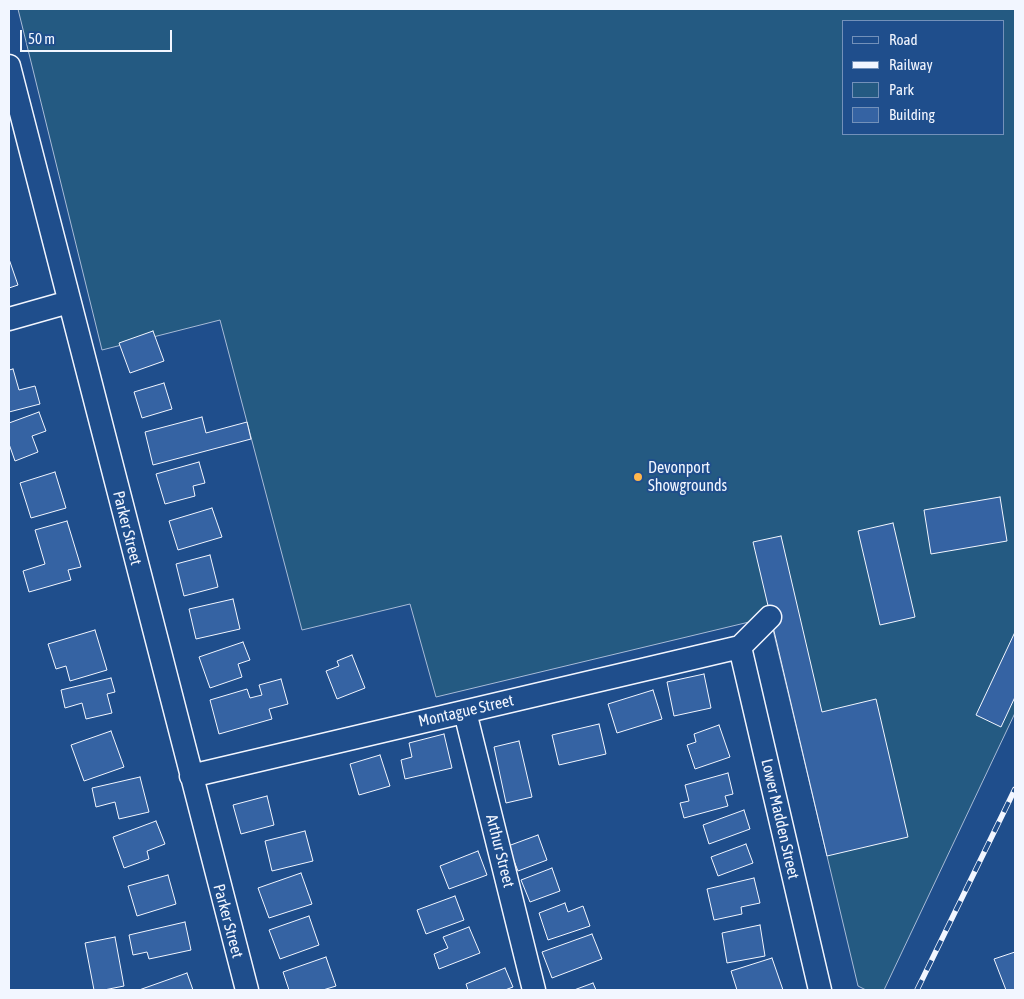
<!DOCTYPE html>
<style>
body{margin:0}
#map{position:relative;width:1024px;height:999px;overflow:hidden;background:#1f4e8c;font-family:"Asap Condensed",sans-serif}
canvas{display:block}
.frame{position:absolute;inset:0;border:10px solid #f2f6ff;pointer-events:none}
.legend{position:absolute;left:842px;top:20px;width:162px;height:115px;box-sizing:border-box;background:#1f4e8c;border:1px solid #7391ba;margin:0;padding:6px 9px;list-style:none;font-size:15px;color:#f2f6ff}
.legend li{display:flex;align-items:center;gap:10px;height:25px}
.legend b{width:25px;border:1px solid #7391ba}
.scale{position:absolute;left:20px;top:30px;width:152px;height:22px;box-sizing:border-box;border:2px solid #f2f6ff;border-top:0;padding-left:6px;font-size:15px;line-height:18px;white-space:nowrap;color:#f2f6ff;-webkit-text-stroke:4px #1f4e8c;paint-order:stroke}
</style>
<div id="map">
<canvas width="1024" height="999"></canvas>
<div class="frame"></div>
<ul class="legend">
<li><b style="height:6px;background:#1f4e8c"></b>Road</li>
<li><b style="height:6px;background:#f2f6ff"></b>Railway</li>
<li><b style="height:14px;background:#245a82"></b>Park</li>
<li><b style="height:14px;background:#3563a3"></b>Building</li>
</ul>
<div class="scale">50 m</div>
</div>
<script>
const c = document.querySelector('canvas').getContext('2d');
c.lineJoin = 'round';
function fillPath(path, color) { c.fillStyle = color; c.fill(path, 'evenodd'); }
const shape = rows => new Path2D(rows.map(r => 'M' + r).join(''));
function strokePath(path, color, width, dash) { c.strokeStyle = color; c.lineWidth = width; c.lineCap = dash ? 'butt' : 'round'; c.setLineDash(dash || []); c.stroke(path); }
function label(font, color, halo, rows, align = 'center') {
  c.font = font + ' "Asap Condensed",sans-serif'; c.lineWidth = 4; c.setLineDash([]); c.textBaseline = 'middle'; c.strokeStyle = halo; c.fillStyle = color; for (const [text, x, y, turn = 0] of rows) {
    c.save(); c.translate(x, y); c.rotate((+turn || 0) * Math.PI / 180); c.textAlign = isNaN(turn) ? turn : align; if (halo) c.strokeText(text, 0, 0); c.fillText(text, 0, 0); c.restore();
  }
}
const green = shape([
 [18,9,1015,9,1015,713,884,990,866,990,858,986,770,617,436,697,410,604,302,630,220,320,102,350,18,9],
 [843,21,1003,21,1003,134,843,134,843,21]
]);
const building = shape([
 [9,259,18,285,9,288,9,259],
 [153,331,164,361,130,373,119,343,153,331],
 [13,369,19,390,35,386,40,404,9,412,9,370,13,369],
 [164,383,172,409,142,418,134,392,164,383],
 [39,412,46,431,32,436,38,452,15,461,9,444,9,423,39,412],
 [202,417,206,433,247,422,251,439,153,465,145,432,202,417],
 [199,462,205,483,193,486,195,496,165,504,156,474,199,462],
 [55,472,66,508,31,518,20,483,55,472],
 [1000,497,1007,541,931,554,924,510,1000,497],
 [212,508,222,537,178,550,169,521,212,508],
 [67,521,81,567,68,570,71,580,29,592,23,571,45,564,35,530,67,521],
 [893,523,915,617,880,625,858,531,893,523],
 [781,536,822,712,876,699,908,837,827,856,753,542,781,536],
 [210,555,218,587,184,596,176,564,210,555],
 [233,599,240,629,196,639,189,609,233,599],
 [95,630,107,670,70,681,66,666,56,669,48,644,95,630],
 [1015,632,1015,697,1001,727,976,715,1015,632],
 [243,642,250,660,238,664,242,677,210,688,199,657,243,642],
 [352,655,365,688,337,699,326,671,339,666,337,661,352,655],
 [704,674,711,708,674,716,667,682,704,674],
 [111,678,115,692,107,694,112,713,86,719,82,703,65,708,61,690,111,678],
 [281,679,288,704,269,709,272,719,219,734,210,700,247,689,250,698,262,695,259,685,281,679],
 [653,690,662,719,617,733,608,704,653,690],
 [599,724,606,754,559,765,552,735,599,724],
 [719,725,730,757,695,769,687,745,696,742,694,734,719,725],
 [111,731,124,767,84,781,71,745,111,731],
 [444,734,452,768,405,779,401,760,412,757,409,743,444,734],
 [519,741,532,797,506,803,494,747,519,741],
 [380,755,390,786,359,795,350,764,380,755],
 [728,773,733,794,725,796,728,806,684,818,680,803,689,801,685,785,728,773],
 [140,777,149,812,119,819,115,802,96,807,92,788,140,777],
 [267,796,274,825,241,834,233,805,267,796],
 [744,810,750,829,709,844,703,825,744,810],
 [156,821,165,844,147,851,149,859,124,868,113,837,156,821],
 [305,831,313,861,272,871,265,841,305,831],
 [538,835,547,860,518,871,508,846,538,835],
 [746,844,753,863,718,876,711,857,746,844],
 [478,851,487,875,449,889,440,866,478,851],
 [552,868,560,891,530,902,521,880,552,868],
 [301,873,312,904,269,918,258,888,301,873],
 [168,875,176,904,137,916,128,886,168,875],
 [754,878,760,903,741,907,742,914,714,920,707,889,754,878],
 [455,896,464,920,426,934,417,910,455,896],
 [565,903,568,912,583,906,590,926,548,940,539,913,565,903],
 [309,916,319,945,280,959,269,930,309,916],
 [185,922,191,950,149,959,147,952,133,955,129,935,185,922],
 [760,925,765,956,727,963,722,933,760,925],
 [469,927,480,953,439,969,434,954,448,948,443,937,469,927],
 [592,934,602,959,552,978,542,952,592,934],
 [115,937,124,986,104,990,94,990,85,943,115,937],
 [1015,952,1015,990,1006,990,994,959,1015,952],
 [326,957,336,986,323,990,289,990,283,972,326,957],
 [772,958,783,990,737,990,731,971,772,958],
 [505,968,513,987,505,990,468,990,466,984,505,968],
 [187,973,193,990,139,990,187,973],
 [593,983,596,990,574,990,593,983]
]);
const minor = shape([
 [9,66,247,990],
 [9,319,69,302],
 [740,647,820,990],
 [740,647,770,617],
 [465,712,534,990],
 [191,776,740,647]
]);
const rail = shape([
 [917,990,1015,789]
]);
const markers = [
 [638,477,5,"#ffb74d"]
];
const poiNames = [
 ["Devonport",648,468],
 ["Showgrounds",648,486]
];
const streetNames = [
 ["Parker Street",127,528,76],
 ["Montague Street",466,711,-13],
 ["Lower Madden Street",780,819,77],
 ["Arthur Street",500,851,76],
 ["Parker Street",228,921,75]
];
fillPath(green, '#245a82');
strokePath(green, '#a8bbd7', 1);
fillPath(building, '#3563a3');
strokePath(building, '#f2f6ff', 1);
strokePath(minor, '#f2f6ff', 25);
strokePath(minor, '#1f4e8c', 22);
strokePath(rail, '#f2f6ff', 5.5);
strokePath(rail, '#1f4e8c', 4, [11]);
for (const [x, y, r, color] of markers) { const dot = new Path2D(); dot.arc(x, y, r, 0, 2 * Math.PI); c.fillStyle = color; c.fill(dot); strokePath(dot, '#1f4e8c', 2); }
label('16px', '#f2f6ff', '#1f4e8c', poiNames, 'left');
label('16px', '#f2f6ff', '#1f4e8c', streetNames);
</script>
